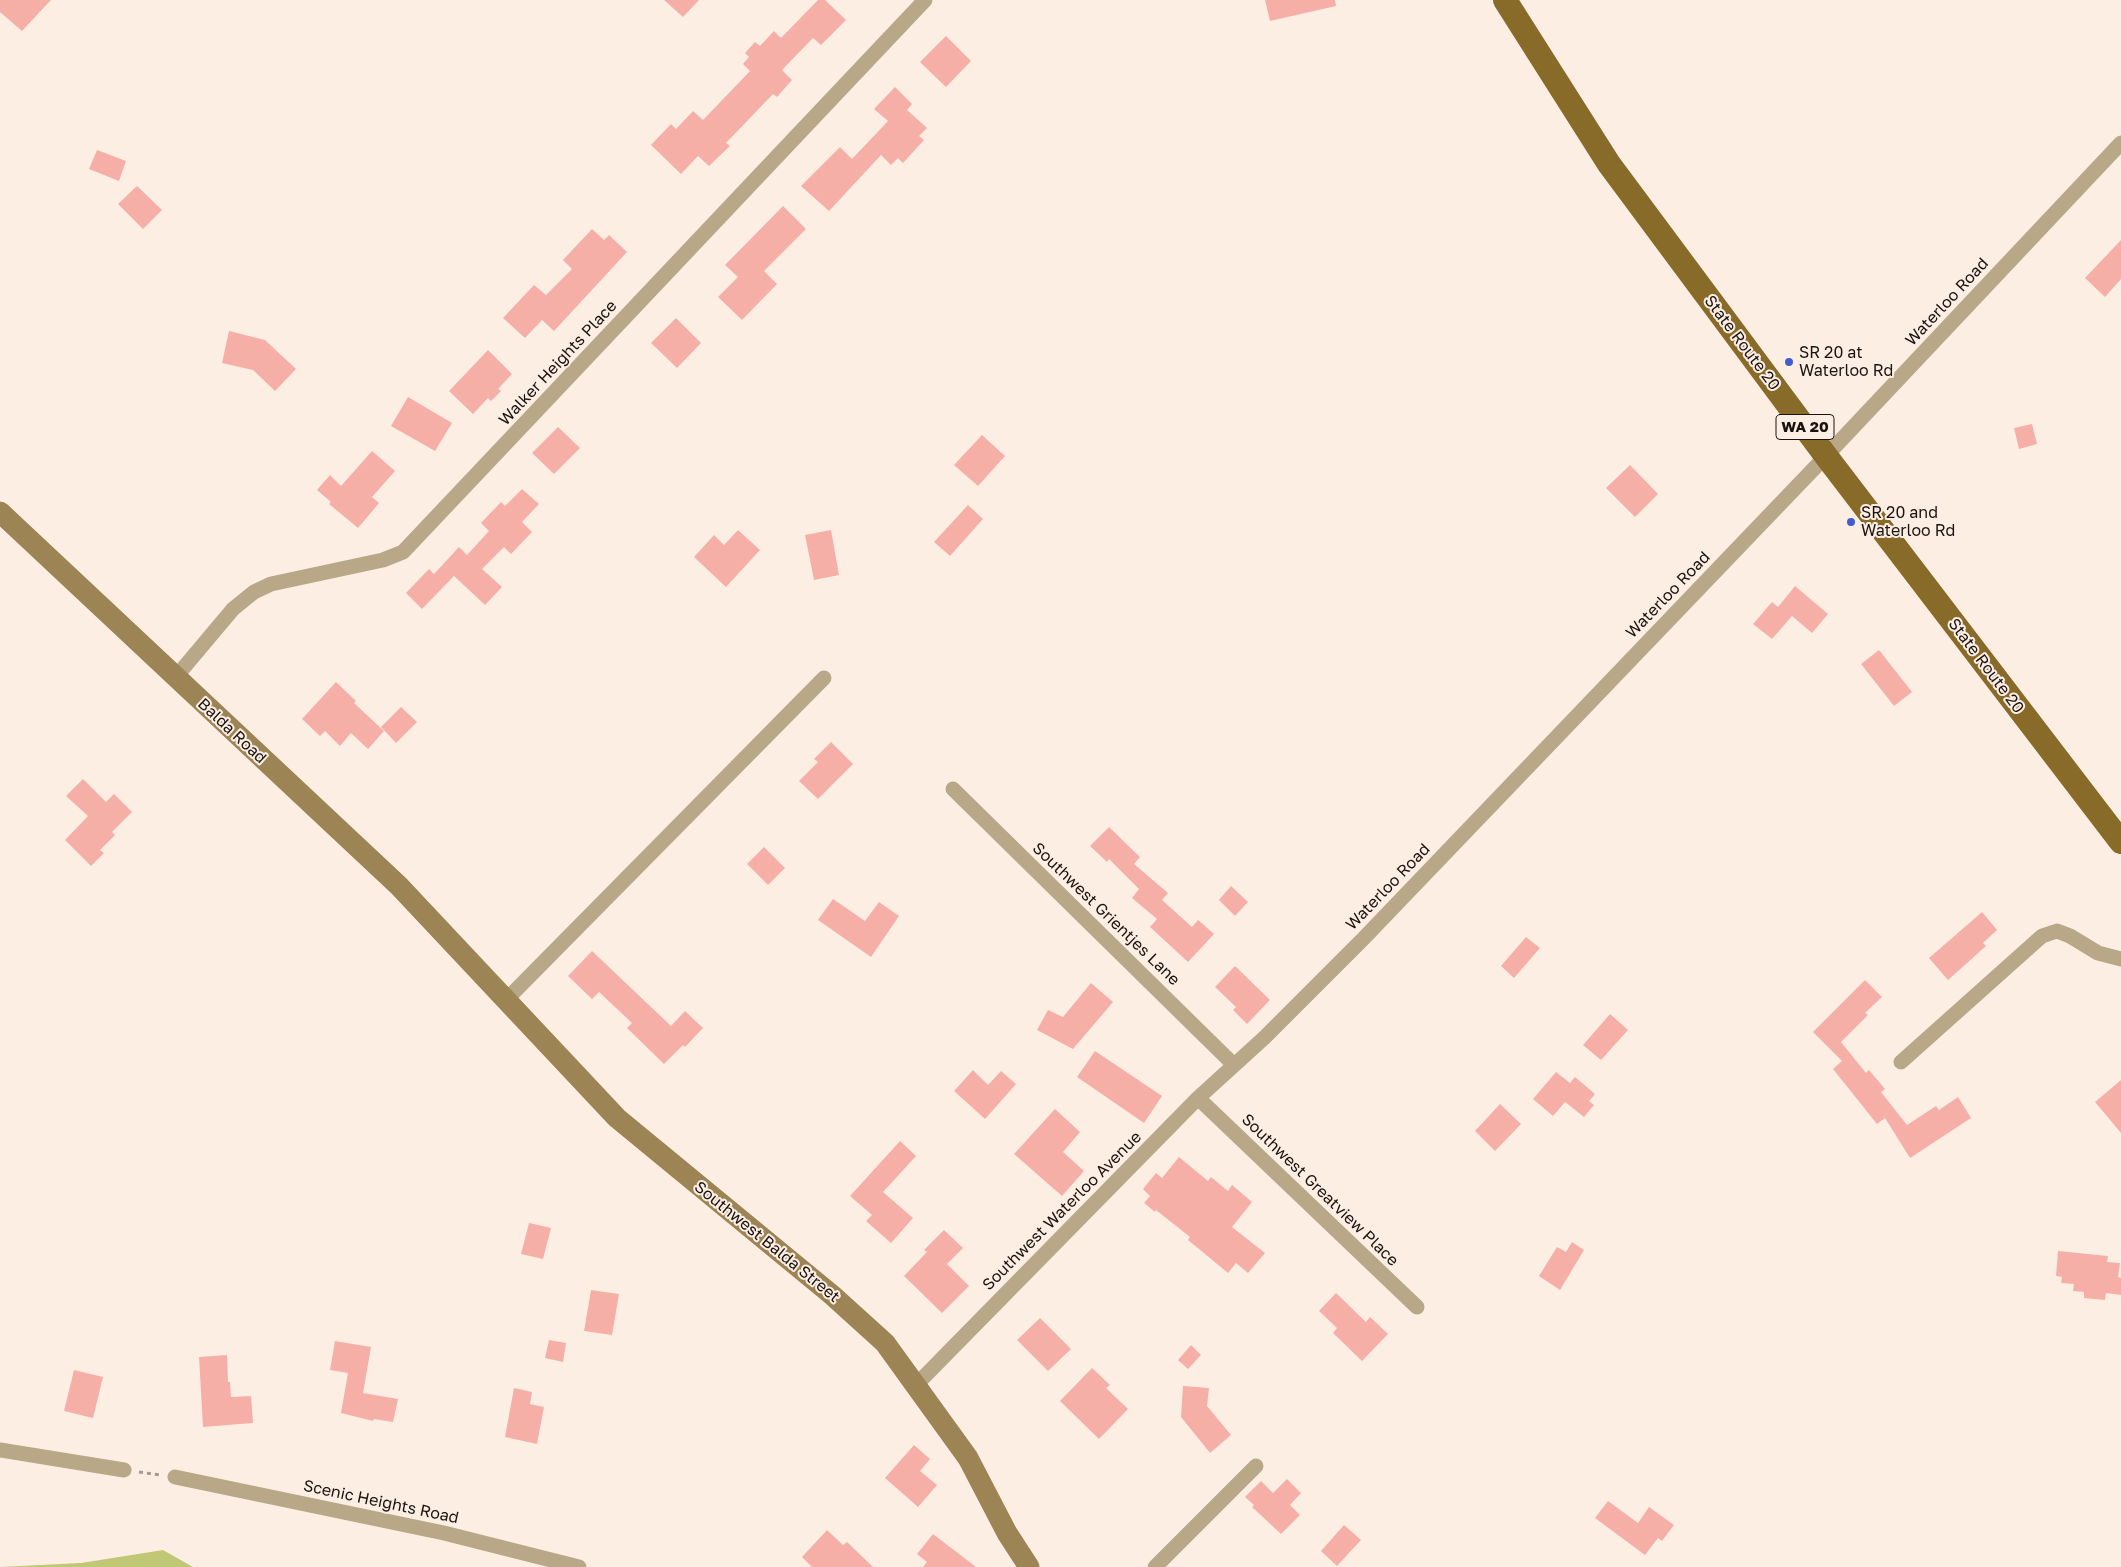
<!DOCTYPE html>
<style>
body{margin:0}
canvas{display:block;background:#fdeee4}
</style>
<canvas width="2121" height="1567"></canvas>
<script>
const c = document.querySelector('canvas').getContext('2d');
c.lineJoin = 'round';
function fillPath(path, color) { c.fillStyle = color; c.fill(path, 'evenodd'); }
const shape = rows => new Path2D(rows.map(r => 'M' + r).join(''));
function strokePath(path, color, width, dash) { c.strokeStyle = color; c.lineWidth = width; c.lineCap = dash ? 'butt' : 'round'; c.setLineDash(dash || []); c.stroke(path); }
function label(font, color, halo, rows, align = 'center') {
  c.font = font + ' "Golos Text",sans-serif'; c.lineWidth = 4; c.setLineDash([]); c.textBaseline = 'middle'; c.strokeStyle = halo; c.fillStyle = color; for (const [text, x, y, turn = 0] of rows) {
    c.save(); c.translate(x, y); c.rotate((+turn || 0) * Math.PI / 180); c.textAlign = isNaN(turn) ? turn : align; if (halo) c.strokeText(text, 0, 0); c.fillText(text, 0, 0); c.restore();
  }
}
const water = shape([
 [163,1550,193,1567,0,1567,81,1563]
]);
const building = shape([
 [0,0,51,0,22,31,0,12],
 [664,0,699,0,683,17],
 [818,0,825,0,846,20,821,45,813,38,782,70,792,80,777,97,773,94,726,143,730,146,709,166,698,156,681,174,651,145,671,124,676,129,693,111,703,120,750,71,743,64,749,57,745,53,755,42,760,46,774,31,781,38],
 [1265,0,1335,0,1336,6,1270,21],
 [946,36,971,61,946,87,920,62],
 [895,87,912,104,907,110,927,128,919,136,924,140,903,163,898,158,891,165,881,155,829,211,801,186,840,147,852,159,888,121,874,109],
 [97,150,126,161,119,181,89,169],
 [137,186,162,210,143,229,118,204],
 [783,206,806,229,764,271,777,284,742,320,718,297,738,277,725,265],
 [592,229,604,240,609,235,627,252,554,331,542,320,525,338,503,318,534,285,546,295,572,269,563,260],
 [2121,240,2121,279,2105,297,2085,278],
 [676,318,701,343,677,368,651,343],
 [229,331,265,340,296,369,275,391,253,370,222,363],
 [488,350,512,374,498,389,501,391,491,401,488,398,473,414,449,391],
 [408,397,452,423,435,451,391,426],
 [2032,424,2037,444,2019,449,2014,428],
 [558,427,580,448,554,474,532,453],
 [982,435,1005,456,978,486,954,465],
 [372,451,395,471,372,497,379,503,358,528,329,504,331,502,317,490,330,475,341,486],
 [1630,465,1658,494,1635,517,1606,488],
 [522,489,539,504,522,522,532,532,511,554,504,547,482,569,502,587,485,605,454,576,422,609,406,593,429,569,434,574,459,547,467,555,489,531,481,523,501,502,505,506],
 [968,505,983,519,950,556,934,542],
 [738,530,760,550,726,587,694,557,714,535,724,545],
 [831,530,839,575,814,580,805,535],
 [1795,586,1828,614,1812,633,1792,616,1772,639,1753,624,1772,602,1778,607],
 [1879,650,1912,692,1894,706,1861,664],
 [336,682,356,701,354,703,384,731,368,749,351,733,340,746,325,731,320,736,302,719],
 [401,707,417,722,396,743,381,727],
 [831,742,853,764,818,799,799,781,818,762,814,759],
 [83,779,106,802,114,794,132,812,112,832,115,835,100,850,104,853,91,866,65,840,88,816,66,796],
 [1109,827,1140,857,1134,864,1168,893,1162,900,1192,927,1198,920,1214,934,1188,962,1150,927,1157,919,1132,898,1139,889,1109,859,1107,862,1090,846],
 [764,847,785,868,768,885,747,864],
 [1231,886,1248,902,1235,916,1219,900],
 [833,899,865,921,879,902,899,916,871,957,818,920],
 [1982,912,1997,930,1983,943,1986,946,1948,980,1929,958],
 [1526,937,1540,948,1514,978,1501,966],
 [592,951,671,1026,685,1011,703,1028,685,1047,683,1045,664,1064,627,1028,632,1023,599,992,592,999,568,976],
 [1235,966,1270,1000,1247,1024,1233,1010,1236,1007,1215,987],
 [1865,980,1882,997,1865,1013,1868,1015,1841,1042,1866,1073,1869,1070,1885,1089,1881,1092,1907,1125,1936,1106,1939,1110,1958,1097,1971,1118,1910,1158,1885,1118,1877,1124,1833,1069,1842,1061,1813,1032],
 [1091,983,1113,1002,1073,1049,1037,1030,1048,1010,1063,1017],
 [1610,1014,1628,1030,1601,1060,1583,1045],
 [1095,1051,1162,1096,1144,1123,1077,1077],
 [973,1070,988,1085,1001,1071,1016,1084,985,1119,954,1091],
 [1556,1072,1570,1083,1575,1077,1595,1094,1589,1101,1594,1105,1584,1117,1565,1102,1553,1116,1533,1099],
 [2121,1080,2121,1133,2095,1102],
 [1500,1104,1521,1124,1495,1151,1475,1131],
 [1055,1109,1080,1132,1063,1152,1084,1171,1062,1196,1014,1154],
 [900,1141,916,1156,883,1192,913,1218,891,1243,866,1221,872,1215,850,1196],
 [1179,1157,1208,1181,1211,1177,1228,1191,1232,1185,1252,1202,1232,1227,1265,1253,1248,1273,1236,1263,1228,1273,1188,1240,1190,1237,1156,1210,1155,1212,1144,1203,1150,1196,1143,1189,1156,1173,1162,1178],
 [529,1223,551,1228,543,1259,521,1254],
 [944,1230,963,1248,947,1264,969,1286,942,1313,904,1276,927,1252,924,1250],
 [1572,1242,1584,1250,1560,1290,1539,1276,1557,1247,1566,1252],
 [2058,1251,2108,1256,2107,1262,2120,1263,2118,1277,2121,1278,2121,1295,2106,1293,2105,1300,2084,1298,2084,1292,2073,1291,2074,1284,2061,1283,2062,1277,2056,1276],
 [591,1290,619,1294,612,1335,584,1331],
 [1336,1293,1366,1322,1370,1317,1388,1334,1362,1361,1333,1333,1337,1328,1319,1311],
 [1040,1318,1071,1349,1048,1371,1017,1340],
 [549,1340,566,1343,563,1362,545,1358],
 [335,1341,371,1347,363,1393,398,1399,393,1422,374,1419,373,1421,341,1413,348,1373,330,1370],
 [1191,1345,1201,1355,1188,1369,1178,1360],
 [227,1355,228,1382,230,1382,231,1397,251,1396,253,1423,203,1427,199,1357],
 [1092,1368,1110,1385,1106,1388,1128,1409,1099,1439,1060,1401],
 [74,1370,103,1377,93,1418,64,1411],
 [1183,1386,1209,1388,1207,1406,1231,1435,1210,1453,1181,1417],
 [514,1388,532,1392,530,1404,544,1407,537,1444,505,1437],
 [914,1445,930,1459,920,1471,937,1485,918,1507,885,1478],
 [1287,1479,1301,1493,1290,1505,1300,1515,1281,1534,1252,1507,1254,1505,1245,1497,1261,1481,1273,1493],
 [1608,1501,1638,1523,1649,1507,1674,1525,1662,1541,1658,1538,1645,1555,1595,1518],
 [1344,1525,1361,1540,1337,1566,1321,1551],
 [827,1530,843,1545,847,1542,873,1567,812,1567,802,1557],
 [933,1534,976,1567,923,1567,927,1562,917,1554]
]);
const path = shape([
 [139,1472,160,1475]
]);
const street = shape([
 [175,678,233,609,254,592,271,584,383,560,403,552,925,0],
 [953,789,1234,1065],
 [507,999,824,678],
 [1901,1062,2042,936,2057,931,2070,936,2098,953,2121,959],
 [1198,1098,1417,1307],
 [916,1385,1198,1098,1264,1038,1364,938,1826,456,2121,143],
 [0,1450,124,1470],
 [175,1477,444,1533,579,1567],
 [1155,1567,1256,1466]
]);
const secondary = shape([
 [0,512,399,886,617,1118,832,1295,885,1343,968,1458,1007,1533,1029,1567]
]);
const primary = shape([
 [1505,0,1609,164,1826,456,2121,842]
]);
const markers = [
 [1789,362,5,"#425dd0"],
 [1851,522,5,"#425dd0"]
];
const shields = [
 [1805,427,58]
];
const shieldNames = [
 ["WA 20",1805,427]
];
const streetNames = [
 ["Waterloo Road",1947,302,-47],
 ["State Route 20",1742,343,53],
 ["Walker Heights Place",558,363,-47],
 ["Waterloo Road",1668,595,-46],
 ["State Route 20",1986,666,53],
 ["Balda Road",232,731,43],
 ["Waterloo Road",1388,887,-46],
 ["Southwest Grientjes Lane",1106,914,44],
 ["Southwest Greatview Place",1320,1190,44],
 ["Southwest Waterloo Avenue",1062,1211,-45],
 ["Southwest Balda Street",767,1242,39],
 ["Scenic Heights Road",381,1502,12]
];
const poiNames = [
 ["SR 20 at",1799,353],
 ["Waterloo Rd",1799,371],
 ["SR 20 and",1861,513],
 ["Waterloo Rd",1861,531]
];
fillPath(water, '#c0c876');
fillPath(building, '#f6afa7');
strokePath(path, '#a59992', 3, [4, 4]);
strokePath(street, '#b8a888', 15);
strokePath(secondary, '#9c8454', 21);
strokePath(primary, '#886a29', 24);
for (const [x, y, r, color] of markers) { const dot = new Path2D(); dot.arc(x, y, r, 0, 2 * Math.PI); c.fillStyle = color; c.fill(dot); strokePath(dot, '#fdeee4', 2); }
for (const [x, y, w] of shields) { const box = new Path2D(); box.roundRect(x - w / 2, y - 12.5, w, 25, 4); c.fillStyle = '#fdeee4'; c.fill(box); strokePath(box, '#1a1410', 1); }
label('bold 15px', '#1a1410', null, shieldNames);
label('16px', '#1a1410', '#fdeee4', streetNames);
label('16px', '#1a1410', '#fdeee4', poiNames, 'left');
</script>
